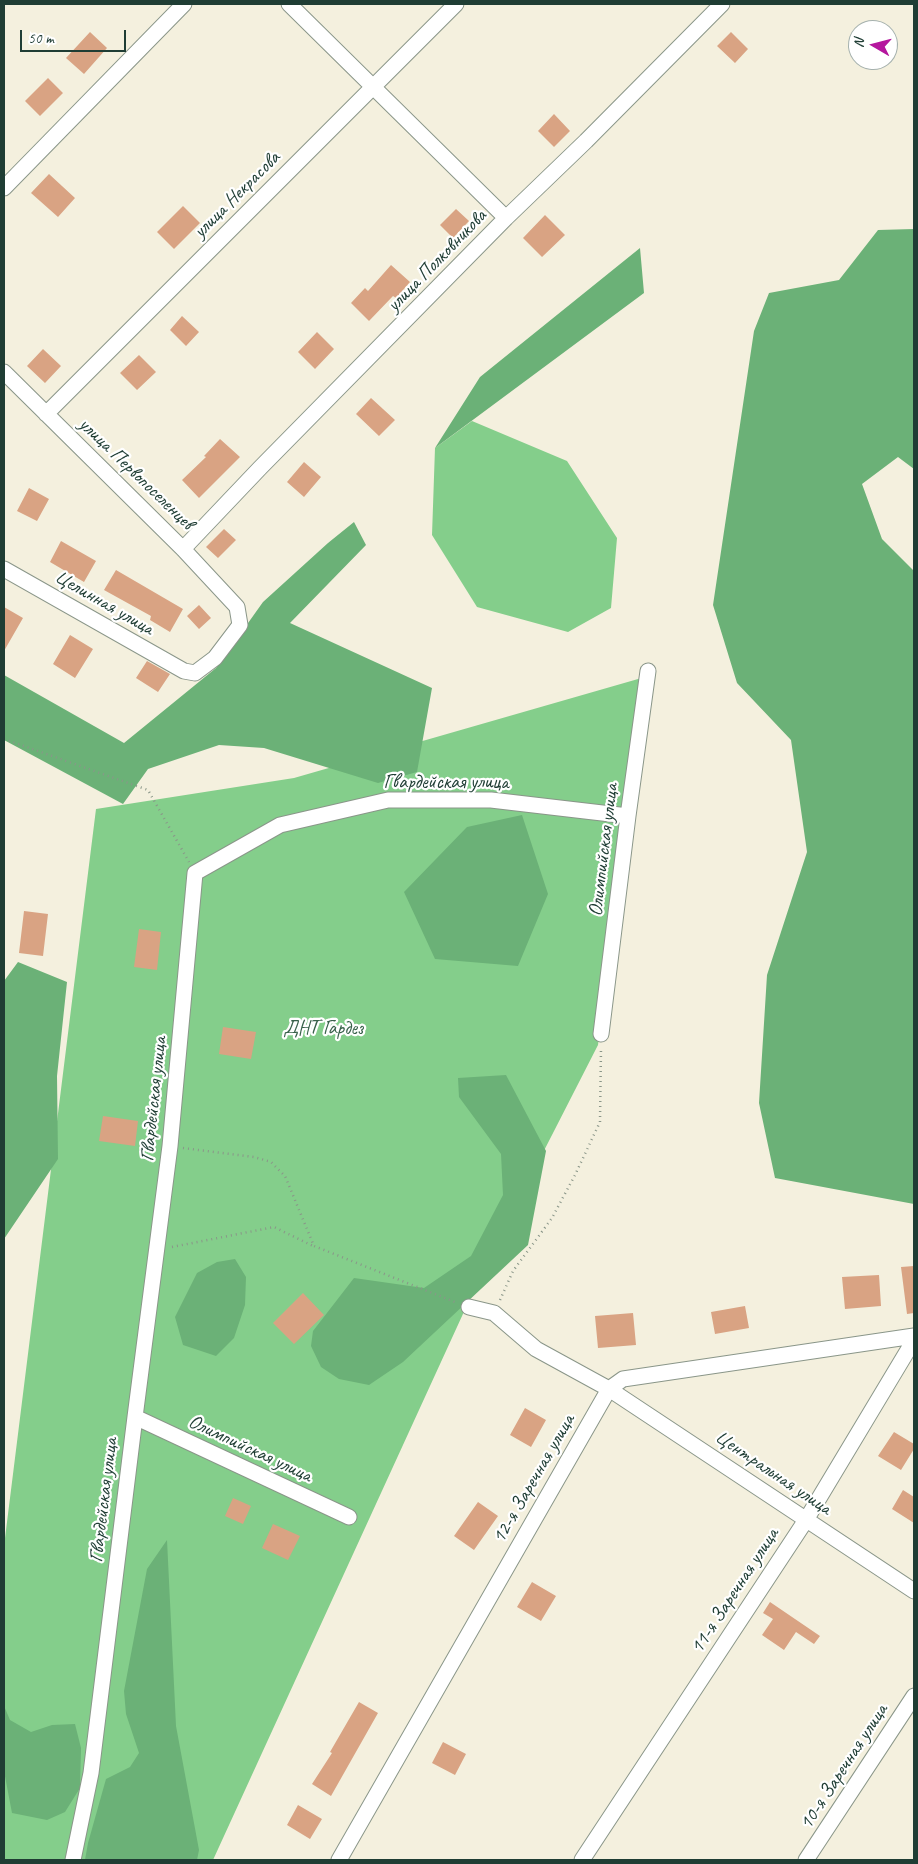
<!DOCTYPE html>
<meta charset="utf-8">
<style>
body{margin:0}
#map{position:relative;width:918px;height:1864px;overflow:hidden;background:#f4f0de;font-family:Caveat,sans-serif}
canvas{display:block}
.frame{position:absolute;inset:0;border:5px solid #1f3d34;pointer-events:none}
.north{position:absolute;left:848px;top:20px;width:50px;height:50px;box-sizing:border-box;background:#fff;border:1px solid #a5b1ae;border-radius:50%;rotate:278deg;font-size:14px;font-weight:700;line-height:20px;text-align:center;color:#1f3d34}
.north::after{content:'';display:block;margin:auto;width:18px;height:22px;background:#b5179e;clip-path:polygon(50% 0,100% 100%,50% 72%,0 100%)}
.scale{position:absolute;left:20px;top:30px;width:106px;height:22px;box-sizing:border-box;border:2px solid #1f3d34;border-top:0;padding-left:6px;font-size:15px;line-height:18px;white-space:nowrap;color:#1f3d34;-webkit-text-stroke:4px #fff;paint-order:stroke}
</style>
<div id="map">
<canvas width="918" height="1864"></canvas>
<div class="frame"></div>
<div class="north">N</div>
<div class="scale">50 m</div>
</div>
<script>
const c = document.querySelector('canvas').getContext('2d');
c.lineJoin = 'round';
function fillPath(path, color) { c.fillStyle = color; c.fill(path, 'evenodd'); }
const shape = rows => new Path2D(rows.map(r => 'M' + r).join(''));
function strokePath(path, color, width, dash) { c.strokeStyle = color; c.lineWidth = width; c.lineCap = dash ? 'butt' : 'round'; c.setLineDash(dash || []); c.stroke(path); }
function label(font, color, halo, rows, align = 'center') {
  c.font = font + ' Caveat,sans-serif'; c.lineWidth = 4.5; c.setLineDash([]); c.textBaseline = 'middle'; c.strokeStyle = halo; c.fillStyle = color; for (const [text, x, y, turn = 0] of rows) {
    c.save(); c.translate(x, y); c.rotate((+turn || 0) * Math.PI / 180); c.textAlign = isNaN(turn) ? turn : align; if (halo) c.strokeText(text, 0, 0); c.fillText(text, 0, 0); c.restore();
  }
}
const green = shape([
 [472,421,567,461,617,538,611,608,568,632,477,607,432,535,435,448],
 [645,677,598,1045,484,1268,213,1860,4,1860,4,1546,96,809,294,778]
]);
const forest = shape([
 [914,229,914,469,898,457,862,484,882,539,914,571,914,1204,775,1178,759,1103,767,975,807,852,791,740,737,683,713,605,754,331,769,293,839,280,878,230],
 [640,248,644,293,435,448,480,377],
 [354,522,366,545,290,623,432,688,417,772,378,783,264,748,219,745,148,769,123,804,4,740,4,675,124,743,216,668,263,602,328,543],
 [522,815,548,894,518,966,435,959,404,892,467,827],
 [18,962,67,982,57,1076,58,1159,4,1239,4,981],
 [506,1075,546,1151,528,1245,403,1362,369,1385,339,1379,321,1367,311,1346,313,1331,354,1278,424,1288,471,1256,503,1195,501,1154,459,1097,458,1078],
 [235,1259,246,1277,245,1305,234,1338,216,1356,183,1345,175,1317,197,1273,217,1262],
 [167,1540,176,1726,199,1850,197,1860,85,1860,88,1843,106,1779,130,1767,139,1753,126,1714,124,1691,147,1569],
 [4,1706,10,1720,31,1732,52,1725,75,1724,81,1748,80,1788,65,1812,47,1820,12,1813,4,1771]
]);
const building = shape([
 [90,32,107,48,84,74,66,58],
 [731,32,748,49,735,63,717,46],
 [48,78,63,93,40,116,25,101],
 [554,114,570,131,554,147,538,131],
 [49,174,75,198,58,217,31,193],
 [183,206,200,223,174,249,157,232],
 [456,209,469,221,453,238,440,225],
 [545,215,565,235,542,257,523,238],
 [391,265,410,282,396,298,393,296,369,321,351,303,365,288,368,291],
 [182,316,199,332,186,346,170,330],
 [317,332,334,349,315,369,298,352],
 [43,349,61,366,45,383,27,366],
 [139,355,156,372,137,390,120,373],
 [371,398,395,420,379,436,356,414],
 [220,439,240,457,199,498,182,480,206,457,204,456],
 [304,462,321,477,304,497,287,482],
 [29,488,49,499,37,521,17,511],
 [224,529,236,540,218,558,206,547],
 [61,541,96,561,84,582,50,562],
 [116,570,183,609,170,632,150,620,151,616,104,590],
 [199,605,211,618,199,629,187,616],
 [4,607,23,618,4,651],
 [70,635,93,649,75,678,53,664],
 [147,661,170,674,158,692,136,678],
 [24,911,48,914,43,956,19,953],
 [139,929,161,932,157,970,134,967],
 [223,1027,256,1032,251,1059,219,1054],
 [103,1116,138,1121,135,1146,99,1141],
 [914,1266,914,1313,907,1314,901,1267],
 [879,1275,881,1306,845,1309,842,1277],
 [303,1293,324,1315,294,1344,273,1323],
 [745,1306,749,1328,715,1334,711,1312],
 [633,1313,636,1345,598,1348,595,1316],
 [525,1408,546,1420,531,1447,510,1435],
 [894,1432,914,1444,914,1449,901,1470,878,1456],
 [903,1490,914,1497,914,1523,892,1509],
 [233,1498,251,1506,243,1524,225,1516],
 [478,1502,498,1516,474,1550,454,1536],
 [273,1524,300,1536,288,1560,262,1548],
 [532,1582,556,1596,541,1621,517,1607],
 [770,1602,820,1636,814,1644,796,1632,784,1650,762,1635,773,1619,763,1613],
 [359,1702,378,1713,331,1796,312,1784,332,1753,330,1752],
 [443,1742,466,1754,455,1775,432,1763],
 [298,1805,322,1819,310,1839,287,1825]
]);
const path = shape([
 [4,739,148,790,189,862],
 [183,1148,254,1157,271,1162,285,1176,314,1246,455,1302],
 [172,1247,274,1227,313,1246],
 [500,1300,513,1271,552,1218,575,1175,600,1122,601,1048]
]);
const minor = shape([
 [289,4,506,218],
 [4,188,184,4],
 [4,372,183,549,237,607,240,625,215,658,195,673,184,671,4,569],
 [46,414,456,4],
 [183,549,260,468,506,218,586,141,722,4],
 [601,1034,628,816,648,671],
 [469,1307,494,1313,536,1349,609,1389,914,1591],
 [135,1417,349,1517],
 [73,1860,91,1773,135,1417,170,1146,195,873,280,825,388,800,491,800,628,816],
 [339,1860,609,1389,623,1379,914,1336],
 [582,1860,806,1520,914,1340],
 [806,1860,914,1696]
]);
const streetNames = [
 ["улица Некрасова",237,195,-45],
 ["улица Полковникова",437,261,-46],
 ["улица Первопоселенцев",136,474,44],
 ["Целинная улица",104,603,30],
 ["Гвардейская улица",446,783],
 ["Олимпийская улица",604,850,-83],
 ["Гвардейская улица",154,1099,-84],
 ["Олимпийская улица",250,1449,25],
 ["Центральная улица",773,1473,34],
 ["12-я Заречная улица",534,1479,-60],
 ["Гвардейская улица",104,1500,-83],
 ["11-я Заречная улица",735,1591,-57],
 ["10-я Заречная улица",844,1767,-57]
];
const parkNames = [
 ["ДНТ Гардез",323,1029]
];
fillPath(green, '#84ce8b');
fillPath(forest, '#6bb177');
fillPath(building, '#d9a383');
strokePath(minor, '#8a9689', 17);
strokePath(path, '#8a9689', 2.5, [1, 4]);
strokePath(minor, '#fff', 15);
label('20px', '#1f3d34', '#fff', streetNames);
label('20px', '#38614a', '#fff', parkNames);
</script>
